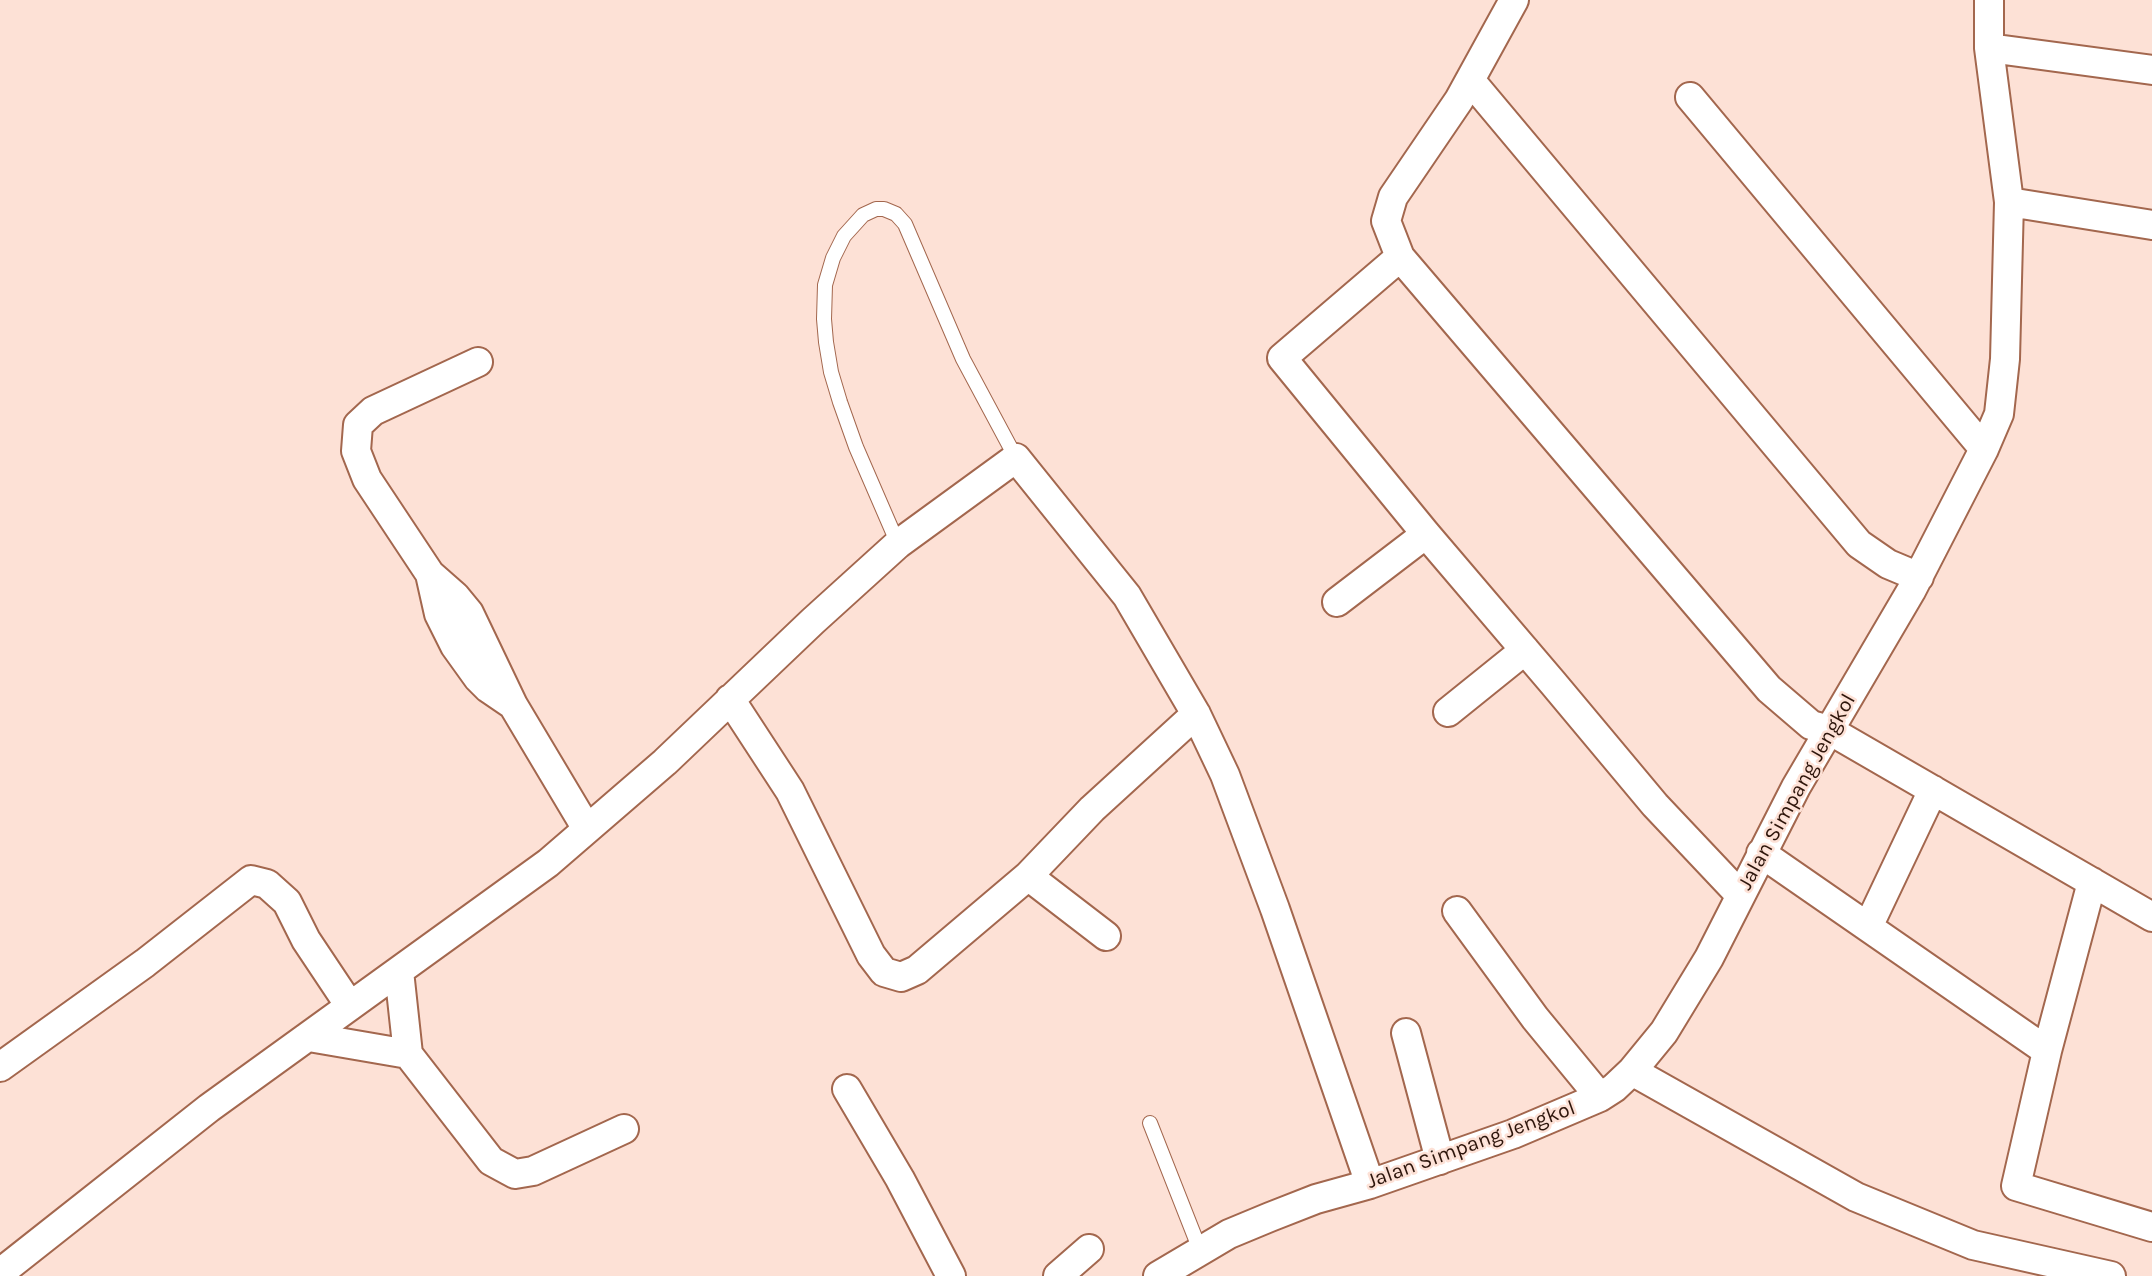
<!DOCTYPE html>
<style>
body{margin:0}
canvas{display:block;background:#fde1d6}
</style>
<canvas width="2152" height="1276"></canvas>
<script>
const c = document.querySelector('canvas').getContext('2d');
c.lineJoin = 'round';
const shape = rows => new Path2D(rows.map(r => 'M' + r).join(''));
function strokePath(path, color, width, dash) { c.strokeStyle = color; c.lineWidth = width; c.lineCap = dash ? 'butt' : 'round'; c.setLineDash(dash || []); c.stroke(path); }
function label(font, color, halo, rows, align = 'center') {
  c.font = font + ' Karla,sans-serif'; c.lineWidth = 5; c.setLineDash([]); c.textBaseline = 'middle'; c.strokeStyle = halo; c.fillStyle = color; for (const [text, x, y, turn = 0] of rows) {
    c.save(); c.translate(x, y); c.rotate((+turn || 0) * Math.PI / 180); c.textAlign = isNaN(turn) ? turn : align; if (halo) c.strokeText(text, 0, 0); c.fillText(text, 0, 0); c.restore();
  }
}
const lane = shape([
 [898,544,856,447,840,402,831,372,826,342,824,319,825,285,833,258,844,236,863,215,876,209,884,209,896,214,905,224,963,359,1016,458],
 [1150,1123,1200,1250]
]);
const street = shape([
 [1989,48,2152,70],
 [1470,80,1859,544,1888,564,1919,577],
 [1690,97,1984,449],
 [2009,202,2152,225],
 [1400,257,1386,221,1393,197,1459,100,1514,0],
 [478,362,373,411,358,425,356,451,367,479,430,574,455,596,469,613,513,705,587,829],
 [430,574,439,614,455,646,478,678,488,688,510,703],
 [1337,602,1426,534],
 [730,699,790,791,871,955,884,972,901,977,917,970,1028,876,1092,809,1196,714],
 [1448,712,1525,650],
 [1761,853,2047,1051],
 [1028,876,1106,936],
 [2092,882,2047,1051,2016,1186,2152,1227],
 [1740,895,1655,805,1553,683,1426,534,1282,358,1400,257,1769,689,1811,725,1829,730,2152,917],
 [1457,911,1535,1018,1600,1097],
 [1868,927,1933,790],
 [399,971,408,1054],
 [1406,1033,1440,1160],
 [309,1037,408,1054,491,1161,515,1174,533,1171,624,1129],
 [0,1067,145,963,251,880,267,884,287,902,306,940,350,1006],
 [1632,1071,1856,1197,1973,1245,2111,1276],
 [847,1089,900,1179,951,1276],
 [0,1273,209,1108,548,863,665,762,813,621,898,544,1016,458,1127,596,1196,714,1225,775,1275,909,1370,1184],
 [1058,1276,1089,1249],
 [1158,1276,1229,1234,1270,1217,1316,1199,1370,1184,1513,1134,1600,1097,1614,1088,1632,1071,1664,1032,1709,958,1796,787,1911,591,1984,449,1999,414,2005,359,2009,202,1989,48,1989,0]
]);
const streetNames = [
 ["Jalan Simpang Jengkol",1797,792,-61],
 ["Jalan Simpang Jengkol",1471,1145,-20]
];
strokePath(lane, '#a3674e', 16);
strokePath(street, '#a3674e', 32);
strokePath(lane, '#fff', 14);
strokePath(street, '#fff', 28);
label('21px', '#2d150b', '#fde1d6', streetNames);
</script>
